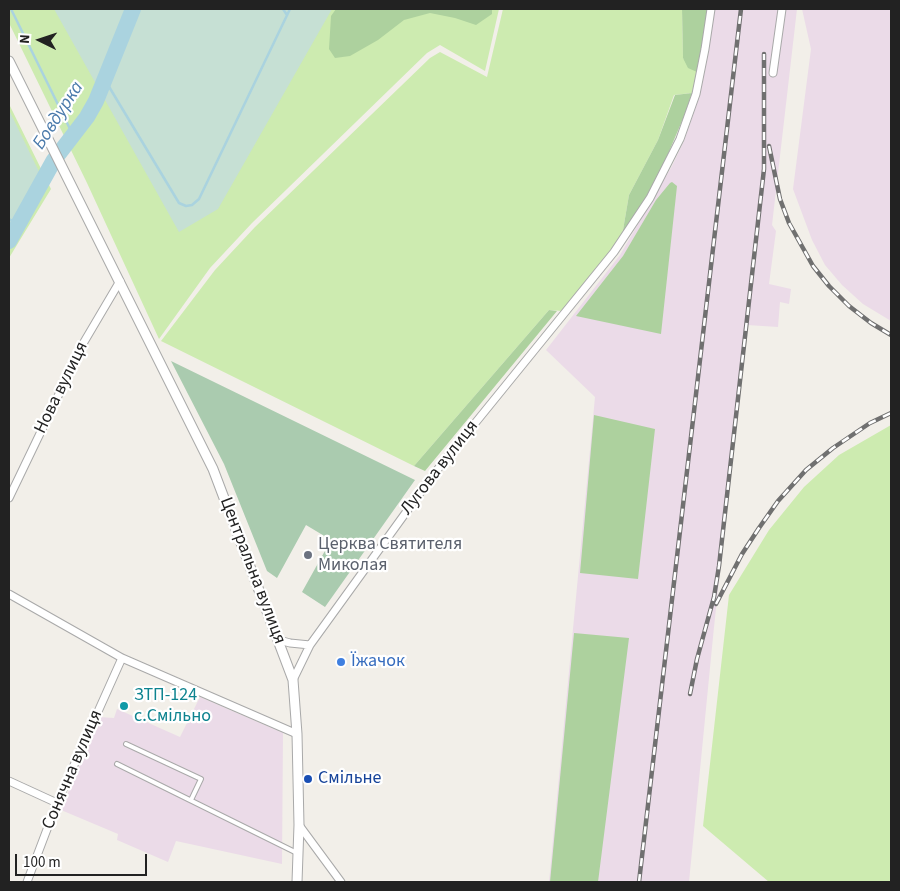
<!DOCTYPE html>
<meta charset="utf-8">
<style>
body{margin:0}
#map{position:relative;width:900px;height:891px;overflow:hidden;background:#f2efe9;font-family:"Source Sans 3",sans-serif}
canvas{display:block}
.frame{position:absolute;inset:0;border:10px solid #222;pointer-events:none}
.north{position:absolute;left:15px;top:15px;width:50px;height:50px;-webkit-text-stroke:4px #fff;paint-order:stroke;rotate:274deg;font-size:14px;font-weight:700;line-height:20px;text-align:center;color:#222}
.north::after{content:'';display:block;margin:auto;width:18px;height:22px;background:#222;clip-path:polygon(50% 0,100% 100%,50% 72%,0 100%)}
.scale{position:absolute;left:15px;top:854px;width:132px;height:22px;box-sizing:border-box;border:2px solid #222;border-top:0;padding-left:6px;font-size:15px;line-height:18px;white-space:nowrap;color:#222;-webkit-text-stroke:4px #fff;paint-order:stroke}
</style>
<div id="map">
<canvas width="900" height="891"></canvas>
<div class="frame"></div>
<div class="north">N</div>
<div class="scale">100 m</div>
</div>
<script>
const c = document.querySelector('canvas').getContext('2d');
c.lineJoin = 'round';
function fillPath(path, color) { c.fillStyle = color; c.fill(path, 'evenodd'); }
const shape = rows => new Path2D(rows.map(r => 'M' + r).join(''));
function strokePath(path, color, width, dash) { c.strokeStyle = color; c.lineWidth = width; c.lineCap = dash ? 'butt' : 'round'; c.setLineDash(dash || []); c.stroke(path); }
function label(font, color, halo, rows, align = 'center') {
  c.font = font + ' "Source Sans 3",sans-serif'; c.lineWidth = 4.5; c.setLineDash([]); c.textBaseline = 'middle'; c.strokeStyle = halo; c.fillStyle = color; for (const [text, x, y, turn = 0] of rows) {
    c.save(); c.translate(x, y); c.rotate((+turn || 0) * Math.PI / 180); c.textAlign = isNaN(turn) ? turn : align; if (halo) c.strokeText(text, 0, 0); c.fillText(text, 0, 0); c.restore();
  }
}
const industrial = shape([
 [714,9,797,9,772,225,776,231,769,284,791,289,789,304,780,302,778,327,747,325,714,627,689,882,549,882,595,397,546,350,620,255,672,166,684,141,700,95,709,50],
 [802,9,891,9,891,321,863,304,842,285,825,265,812,240,793,189,811,49],
 [200,697,283,733,282,864,176,841,168,862,117,840,118,834,61,810,99,717,114,718,117,709,180,737]
]);
const grass = shape([
 [9,9,499,9,485,71,440,45,427,53,252,223,210,268,159,339,87,183,9,23],
 [503,9,682,9,683,58,697,72,692,93,674,95,658,140,629,195,622,236,562,311,549,310,414,466,161,341,215,270,255,227,430,58,440,52,487,77],
 [9,104,51,189,9,258],
 [891,425,891,882,769,882,703,826,729,595,769,530,804,487,839,455]
]);
const forest = shape([
 [336,9,492,9,492,14,476,25,455,18,430,13,404,20,378,40,350,56,335,58,329,49,331,16],
 [682,9,708,9,697,72,688,68,683,58],
 [692,93,685,114,665,161,648,196,622,236,629,195,658,140,675,95],
 [672,182,677,186,661,334,576,316,623,256,656,200,670,183],
 [549,310,557,311,425,471,414,466],
 [594,415,655,429,638,579,580,573],
 [574,633,629,638,598,882,550,882]
]);
const wetland = shape([
 [54,9,332,9,218,209,179,232],
 [9,110,46,186,20,228,9,223]
]);
const cemetery = shape([
 [171,361,415,480,325,607,302,592,331,540,306,525,277,578,267,571,224,464]
]);
const stream = shape([
 [11,9,73,135],
 [283,9,287,15],
 [105,80,179,203,186,206,192,205,199,199,290,9],
 [9,219,19,225]
]);
const river = shape([
 [9,241,54,160,87,117,96,101,133,9]
]);
const service = shape([
 [126,744,201,779,191,800],
 [117,764,297,853]
]);
const minor = shape([
 [773,73,782,9],
 [9,498,84,342,120,281],
 [9,594,122,658,297,734],
 [279,640,290,643,310,645],
 [293,680,310,645,433,475,614,252,650,198,680,139,696,94,705,49,711,9],
 [9,781,57,803],
 [299,825,341,882],
 [27,882,57,803,122,658]
]);
const tertiary = shape([
 [9,61,213,469,293,680,297,734,299,825,297,882]
]);
const rail = shape([
 [769,146,780,199,789,223,813,266,829,286,849,306,871,323,891,335],
 [716,604,742,554,759,528,778,501,806,470,833,448,870,423,891,413],
 [690,694,697,659,714,597,719,566,764,169,764,54],
 [639,882,741,9]
]);
const markers = [
 [308,555,5,"#6b7280"],
 [341,662,5,"#3f7fe0"],
 [124,706,5,"#0f9aa8"],
 [308,779,5,"#1a4fb4"]
];
const streetNames = [
 ["Нова вулиця",62,388,-64],
 ["Лугова вулиця",440,468,-52],
 ["Центральна вулиця",252,571,69],
 ["Сонячна вулиця",73,770,-67]
];
const worshipNames = [
 ["Церква Святителя",318,545],
 ["Миколая",318,566]
];
const shopNames = [
 ["Їжачок",351,662]
];
const cultureNames = [
 ["ЗТП-124",134,696],
 ["с.Смільно",134,717]
];
const transitNames = [
 ["Смільне",318,779]
];
const waterNames = [
 ["Бовдурка",59,116,-57]
];
fillPath(industrial, '#ebdbe8');
fillPath(grass, '#cdebb0');
fillPath(forest, '#add19e');
fillPath(wetland, '#c6e0d4');
fillPath(cemetery, '#aacbaf');
strokePath(stream, '#aad3df', 2.5);
strokePath(river, '#aad3df', 16);
strokePath(service, '#a9a9a9', 6);
strokePath(minor, '#a9a9a9', 9);
strokePath(tertiary, '#a9a9a9', 11);
strokePath(service, '#fff', 4);
strokePath(minor, '#fff', 7);
strokePath(tertiary, '#fff', 9);
strokePath(rail, '#707070', 4.5);
strokePath(rail, '#fff', 2.5, [8]);
for (const [x, y, r, color] of markers) { const dot = new Path2D(); dot.arc(x, y, r, 0, 2 * Math.PI); c.fillStyle = color; c.fill(dot); strokePath(dot, '#fff', 2); }
label('18px', '#222', '#fff', streetNames);
label('18px', '#5b616d', '#fff', worshipNames, 'left');
label('18px', '#366cbe', '#fff', shopNames, 'left');
label('18px', '#0d838f', '#fff', cultureNames, 'left');
label('18px', '#164399', '#fff', transitNames, 'left');
label('italic 19px', '#4a7aab', '#fff', waterNames);
</script>
